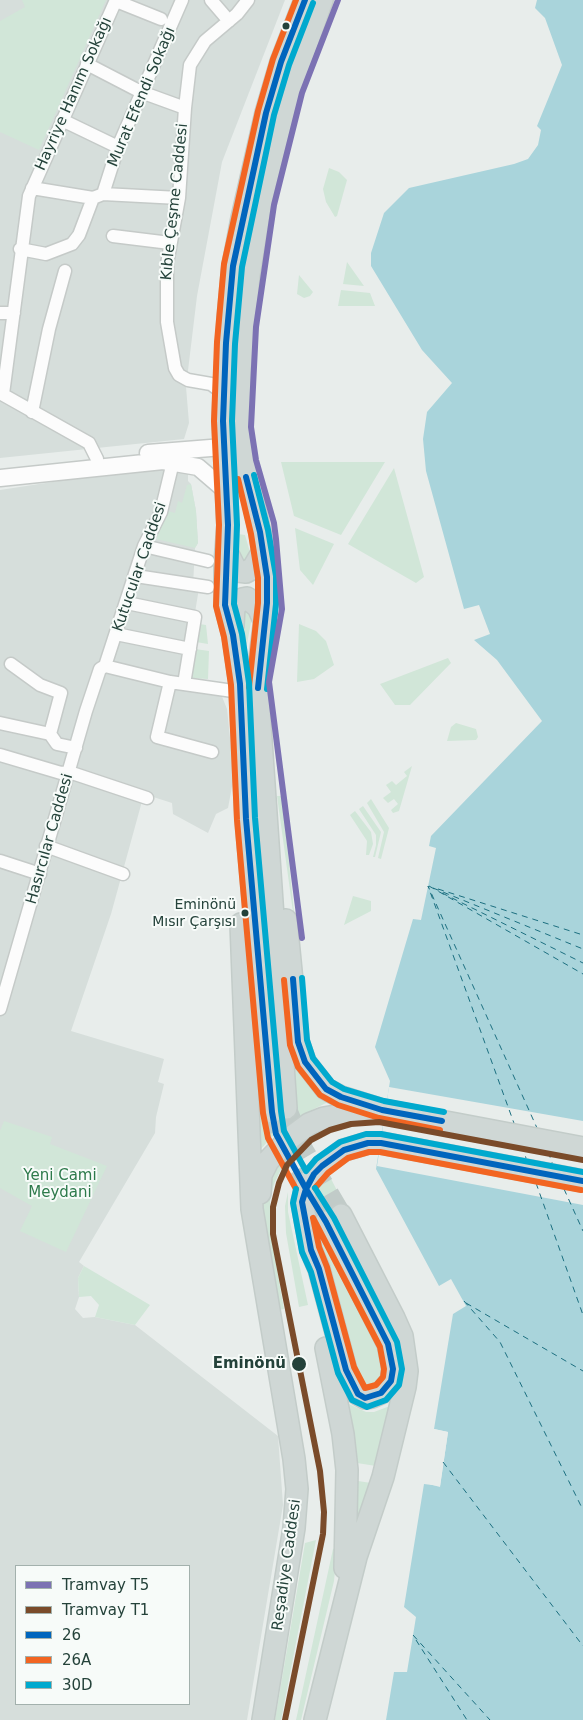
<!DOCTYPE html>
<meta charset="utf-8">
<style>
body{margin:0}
#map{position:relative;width:583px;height:1720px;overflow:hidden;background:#e8edeb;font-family:"DejaVu Sans",sans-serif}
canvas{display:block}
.legend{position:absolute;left:15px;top:1565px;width:175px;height:140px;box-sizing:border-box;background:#f7fbf9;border:1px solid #a3b1ad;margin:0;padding:6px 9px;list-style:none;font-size:15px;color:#24423a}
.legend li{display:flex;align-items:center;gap:10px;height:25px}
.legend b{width:25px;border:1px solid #a3b1ad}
</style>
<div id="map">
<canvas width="583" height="1720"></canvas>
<ul class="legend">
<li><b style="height:6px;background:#7c72b3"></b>Tramvay T5</li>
<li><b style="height:6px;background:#7a4b2a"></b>Tramvay T1</li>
<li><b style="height:6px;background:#0065bd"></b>26</li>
<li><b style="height:6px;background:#f26522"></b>26A</li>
<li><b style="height:6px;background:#00a9ce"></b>30D</li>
</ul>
</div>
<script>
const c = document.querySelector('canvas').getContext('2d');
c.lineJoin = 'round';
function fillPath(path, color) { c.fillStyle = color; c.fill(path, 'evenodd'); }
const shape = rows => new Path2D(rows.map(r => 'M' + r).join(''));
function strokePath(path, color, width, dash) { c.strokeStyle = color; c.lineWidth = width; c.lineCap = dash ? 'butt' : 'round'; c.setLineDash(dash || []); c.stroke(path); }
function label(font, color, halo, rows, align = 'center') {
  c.font = font + ' "DejaVu Sans",sans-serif'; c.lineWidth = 4; c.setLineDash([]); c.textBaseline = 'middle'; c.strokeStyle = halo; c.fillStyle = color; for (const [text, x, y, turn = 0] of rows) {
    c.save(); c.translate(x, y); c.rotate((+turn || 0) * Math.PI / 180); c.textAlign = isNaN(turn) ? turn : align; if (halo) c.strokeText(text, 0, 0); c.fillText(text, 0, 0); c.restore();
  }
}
const built = shape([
 [0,0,285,0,222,162,197,296,186,387,189,423,184,439,0,458],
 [170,464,188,474,188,481,191,484,196,511,198,543,195,548,193,585,199,588,183,686,220,696,221,694,227,709,234,776,228,808,216,814,208,833,173,814,172,803,144,794,111,914,71,1031,164,1059,158,1082,164,1084,156,1117,155,1133,79,1262,84,1266,78,1278,79,1297,75,1309,83,1318,95,1317,135,1325,278,1436,283,1505,247,1720,0,1720,0,490],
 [16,1566,189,1566,189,1704,16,1704]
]);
const green = shape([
 [22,0,106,0,39,150,0,132,0,21,25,7],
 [329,168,339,172,347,180,337,216,335,217,326,202,323,189],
 [347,262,364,286,343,284],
 [299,275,313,292,310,296,304,298,297,294],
 [341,290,370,293,375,306,338,306],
 [281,462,385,462,341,535,294,516],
 [394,468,424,577,416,583,348,544],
 [191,484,196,511,198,543,195,548,156,539,168,511,175,513,178,501,182,503,187,485],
 [295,528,334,544,313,585,300,570],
 [238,534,245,535,252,559,244,563,237,557],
 [247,608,252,617,247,644,243,644,240,613],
 [199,624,206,625,208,644,196,642],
 [299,624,316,631,326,641,334,665,314,679,297,682],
 [195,649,209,651,208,679,190,678],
 [448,658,451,663,410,705,395,705,380,684],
 [456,723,476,729,478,737,476,740,447,741,451,727],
 [412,766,399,811,393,813,391,810,398,804,394,799,388,803,383,798,391,792,386,785,392,781,396,785,407,776,404,772],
 [277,796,282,796,297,941],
 [371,799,389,828,381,859,378,858,384,832,367,803],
 [363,806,381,832,375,857,373,857,376,845,376,835,359,809],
 [355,811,371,832,373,844,369,855,366,855,367,841,350,815],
 [353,896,371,901,371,911,344,925],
 [290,1050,308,1084,328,1102,284,1124,259,1151,257,1117,272,1112],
 [4,1121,52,1137,50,1144,107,1166,66,1252,20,1231,32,1206,0,1188,0,1131],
 [324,1129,308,1139,293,1152,283,1165,274,1184,270,1200,270,1230,284,1309,274,1311,260,1214,264,1196,279,1160,306,1136],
 [328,1173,347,1210,384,1357,384,1381,369,1390,363,1385,355,1368,312,1209,315,1189],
 [288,1192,288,1212,308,1305,299,1307,286,1233,285,1206],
 [84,1266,150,1305,135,1325,95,1317,99,1305,91,1296,79,1297,78,1278],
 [398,1403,376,1466,357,1463,349,1404,366,1412,374,1412],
 [358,1481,371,1483,357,1529],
 [316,1540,281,1720,275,1720,305,1543],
 [337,1548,334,1581,301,1720,296,1720,333,1549]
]);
const water = shape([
 [537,0,583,0,583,1720,386,1720,394,1672,407,1672,416,1617,404,1607,424,1484,440,1486,448,1432,434,1429,453,1314,466,1306,451,1279,439,1286,376,1169,390,1081,375,1047,413,919,421,920,436,848,429,846,431,836,542,721,497,660,474,640,490,634,479,605,464,609,426,471,423,439,427,412,452,383,422,350,371,266,371,253,384,213,409,188,514,164,528,159,538,145,541,130,537,126,562,65,545,18,535,8]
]);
const pier = shape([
 [389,1087,583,1121,583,1205,377,1166],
 [434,1429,448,1432,440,1487,422,1482,437,1484,446,1434,432,1431]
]);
const ferry = shape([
 [429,886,583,974],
 [433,888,583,949],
 [438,889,583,935],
 [442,893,583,963],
 [515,1126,428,886,537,1128],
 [522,1146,527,1161],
 [548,1152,553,1165],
 [536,1183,583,1315],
 [564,1189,583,1231],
 [464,1301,500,1342,583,1510],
 [466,1303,583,1371],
 [443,1462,583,1646],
 [413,1635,490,1720],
 [416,1640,467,1720]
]);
const primaryTunnel = shape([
 [286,1108,303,1150,341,1215],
 [272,1112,276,1134,283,1149,326,1222]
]);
const minor = shape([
 [211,0,229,21],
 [116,1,161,19],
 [87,64,141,92,185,108],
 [62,120,118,147],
 [32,188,93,198,103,194,179,198],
 [103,194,118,147,182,0],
 [113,236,170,243],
 [20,249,46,254,72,244,79,235,93,198],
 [0,313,14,313],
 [0,393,89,443,97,459],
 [3,394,29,196,116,0],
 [224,394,211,384,188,380,179,375,175,368,167,322,167,264,179,198,185,108,190,65,205,41,237,14,248,0],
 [32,412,49,329,65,271],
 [144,546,208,561],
 [136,576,208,587],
 [127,603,195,617,184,684],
 [116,634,190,649],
 [11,664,40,685,61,693,50,734],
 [105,666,170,682,233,691],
 [170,682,157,737,212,752],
 [0,723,50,734,57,744,76,748],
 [0,755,61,773,69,772,147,798],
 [46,846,123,874],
 [0,861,40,874],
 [0,1009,86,711,100,669,105,666,144,546,161,512,173,462]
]);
const tertiary = shape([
 [148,453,223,447],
 [0,478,163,461,198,467,226,491]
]);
const primary = shape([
 [226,550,234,566,238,571,246,572,253,568,263,551],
 [233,625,234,607,242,599,247,598,258,607,265,623],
 [286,920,298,1042,305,1062,326,1089,341,1097,382,1110,583,1148],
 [241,924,252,1209,294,1459,297,1489,294,1528,263,1720],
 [286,1108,257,681,267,603,267,577,260,532,239,438,240,369,249,275,261,201,285,106,322,0],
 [272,1112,246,819,240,684,233,635,225,605,225,564,228,525,223,421,228,319,233,266,242,218,266,113,281,62,305,0],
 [260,1193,261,1175,268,1161,290,1138,309,1124,324,1118,370,1110],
 [326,1222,388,1344,393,1369,391,1381,381,1393,372,1397,365,1398,358,1394,352,1385,346,1370,319,1269,311,1250,302,1202,308,1183,322,1166,344,1150,368,1143,381,1143,583,1181],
 [326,1348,343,1434,347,1470,345,1568],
 [315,1720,356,1557,383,1477,405,1387,407,1371,402,1336,394,1318,341,1215]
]);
const bus1 = shape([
 [305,0,281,62,266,113,233,266,226,343,223,421,228,525,225,605,233,635,240,684,246,819,272,1112,276,1134,306,1189],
 [246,477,260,532,267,577,267,603,258,688],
 [293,979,298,1042,305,1062,326,1089,341,1097,382,1110,442,1121],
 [306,1189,326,1222,388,1344,393,1369,391,1381,381,1393,365,1398,358,1394,346,1370,319,1269,311,1250,302,1202,306,1189],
 [306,1189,314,1174,322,1166,344,1150,368,1143,381,1143,583,1181]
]);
const bus2 = shape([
 [296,0,273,59,258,111,224,264,217,342,214,421,219,525,216,606,224,637,231,685,237,820,263,1113,268,1138,296,1189],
 [238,479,251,534,258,578,258,603,249,687],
 [284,980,290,1045,298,1067,320,1095,338,1105,379,1118,440,1130],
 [315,1188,328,1173,348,1158,369,1152,380,1152,581,1190],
 [313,1218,380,1347,384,1369,383,1377,376,1385,365,1388,354,1367,327,1267,319,1247,313,1218]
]);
const bus3 = shape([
 [313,3,289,65,274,115,242,267,235,344,232,421,237,525,234,604,242,634,249,683,255,818,281,1111,284,1131,306,1171,316,1159,340,1142,366,1134,381,1134,583,1172],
 [254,475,268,530,276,576,276,604,267,689],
 [302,978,307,1040,313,1058,332,1082,344,1089,384,1101,444,1112],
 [296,1189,293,1203,302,1252,311,1272,338,1373,352,1400,367,1407,386,1400,399,1385,402,1369,397,1342,334,1218,315,1188]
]);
const tram1 = shape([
 [302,938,269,682,282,609,276,539,274,523,256,460,251,427,256,327,274,205,302,93,338,0]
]);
const tram2 = shape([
 [285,1720,323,1534,324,1512,320,1471,273,1234,273,1207,279,1183,287,1165,311,1140,330,1130,351,1124,379,1122,583,1160]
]);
const markers = [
 [286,26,4.5,"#24423a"],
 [245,913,4.5,"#24423a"],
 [299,1364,8,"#24423a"]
];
const busNames = [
 ["Eminönü",236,905],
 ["Mısır Çarşısı",236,922]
];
const streetNames = [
 ["Hayriye Hanım Sokağı",74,94,-66],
 ["Murat Efendi Sokağı",142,97,-67],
 ["Kıble Çeşme Caddesi",175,202,-84],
 ["Kutucular Caddesi",140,567,-71],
 ["Hasırcılar Caddesi",50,839,-74],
 ["Reşadiye Caddesi",287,1565,-82]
];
const parkNames = [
 ["Yeni Cami",60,1176],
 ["Meydani",60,1193]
];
const stopNames = [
 ["Eminönü",286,1364]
];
fillPath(built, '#d6dedb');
fillPath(green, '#d1e6d8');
fillPath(water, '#a9d4db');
fillPath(pier, '#e8edeb');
strokePath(ferry, '#1c6f80', 1, [6, 5]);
strokePath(primaryTunnel, '#c1cbc8', 21, [21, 11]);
strokePath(minor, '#c5cac8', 15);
strokePath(tertiary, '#c5cac8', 19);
strokePath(primary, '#c3ccc9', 24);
strokePath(minor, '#fcfcfc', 12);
strokePath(tertiary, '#fcfcfc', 16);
strokePath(primary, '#cfd7d5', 21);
strokePath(bus1, '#0065bd', 6);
strokePath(bus2, '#f26522', 6);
strokePath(bus3, '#00a9ce', 6);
strokePath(tram1, '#7c72b3', 6);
strokePath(tram2, '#7a4b2a', 6);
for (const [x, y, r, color] of markers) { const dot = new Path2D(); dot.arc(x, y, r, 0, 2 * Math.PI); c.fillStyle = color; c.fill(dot); strokePath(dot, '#f7fbf9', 2); }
label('14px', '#24423a', '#f7fbf9', busNames, 'right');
label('15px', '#24423a', '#f7fbf9', streetNames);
label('15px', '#2d7a4b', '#f7fbf9', parkNames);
label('bold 15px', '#24423a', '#f7fbf9', stopNames, 'right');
</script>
